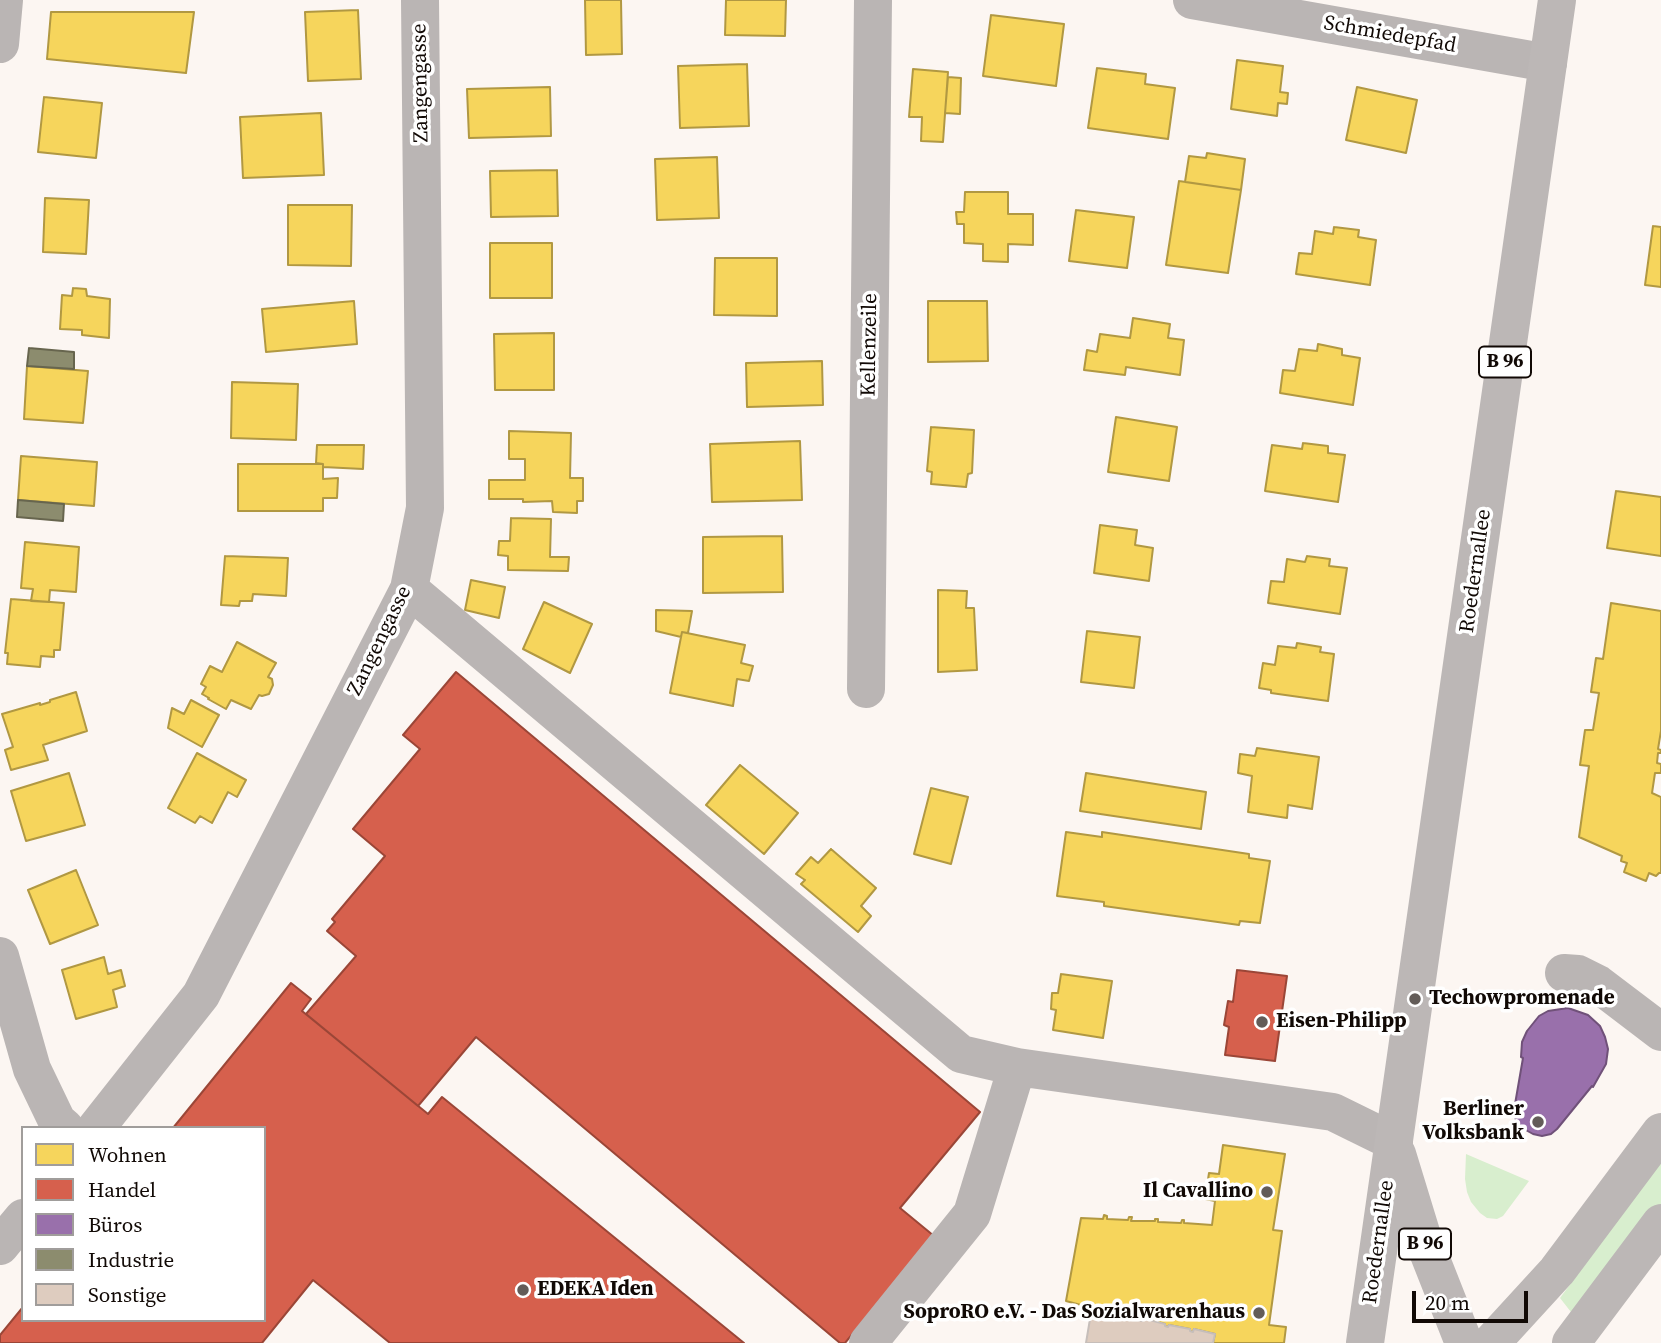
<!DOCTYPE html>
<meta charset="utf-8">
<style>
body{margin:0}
#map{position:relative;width:1661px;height:1343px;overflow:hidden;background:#fcf6f2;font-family:"Source Serif 4",serif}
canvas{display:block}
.legend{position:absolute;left:21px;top:1126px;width:245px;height:196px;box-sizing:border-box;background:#fff;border:2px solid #a09d9b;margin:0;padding:9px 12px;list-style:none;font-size:21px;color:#110905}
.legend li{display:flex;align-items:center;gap:14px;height:35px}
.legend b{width:35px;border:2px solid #a09d9b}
.scale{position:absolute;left:1412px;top:1291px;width:116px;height:32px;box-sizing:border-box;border:4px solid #110905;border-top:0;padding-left:9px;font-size:21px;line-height:24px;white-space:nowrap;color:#110905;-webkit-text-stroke:5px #fff;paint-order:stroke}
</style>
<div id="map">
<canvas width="1661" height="1343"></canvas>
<ul class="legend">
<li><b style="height:19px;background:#f6d55c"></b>Wohnen</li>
<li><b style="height:19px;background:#d6604d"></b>Handel</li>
<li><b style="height:19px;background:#9970ab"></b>Büros</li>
<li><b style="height:19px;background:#8c8c6e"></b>Industrie</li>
<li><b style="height:19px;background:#deccbf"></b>Sonstige</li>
</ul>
<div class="scale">20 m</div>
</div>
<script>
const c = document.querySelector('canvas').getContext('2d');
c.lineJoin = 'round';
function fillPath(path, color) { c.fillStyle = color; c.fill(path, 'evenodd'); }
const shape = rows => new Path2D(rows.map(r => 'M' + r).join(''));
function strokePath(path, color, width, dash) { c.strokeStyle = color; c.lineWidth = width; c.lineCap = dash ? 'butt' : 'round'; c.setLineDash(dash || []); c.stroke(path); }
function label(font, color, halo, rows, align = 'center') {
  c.font = font + ' "Source Serif 4",serif'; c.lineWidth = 7; c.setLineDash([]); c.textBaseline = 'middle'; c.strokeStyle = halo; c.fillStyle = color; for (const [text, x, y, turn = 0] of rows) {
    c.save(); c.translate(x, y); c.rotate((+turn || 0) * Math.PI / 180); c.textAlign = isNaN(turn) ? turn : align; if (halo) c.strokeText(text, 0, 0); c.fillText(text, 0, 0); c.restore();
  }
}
const green = shape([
 [1466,1154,1529,1181,1503,1216,1497,1219,1487,1218,1480,1213,1471,1202,1467,1192,1465,1179],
 [1661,1162,1661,1209,1578,1321,1560,1298]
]);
const homes = shape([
 [585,0,621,0,622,54,586,55,585,0],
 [726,0,786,0,785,36,725,35,726,0],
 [358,10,361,79,308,81,305,12,358,10],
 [51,12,194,12,186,73,47,59,51,12],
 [991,15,1064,24,1056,86,983,76,991,15],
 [1237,60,1283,66,1280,92,1288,93,1287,104,1278,103,1277,116,1231,109,1237,60],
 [747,64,749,126,680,128,678,66,747,64],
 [1097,68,1146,74,1145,84,1175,88,1168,139,1088,128,1097,68],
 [913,69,948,72,943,142,921,141,922,117,909,117,913,69],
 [948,77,961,78,960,114,945,113,948,77],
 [550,87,551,136,469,138,467,89,550,87],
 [1357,87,1417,100,1406,153,1346,140,1357,87],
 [44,97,102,103,96,158,38,152,44,97],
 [321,113,324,175,243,178,240,117,321,113],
 [1207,153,1245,159,1241,190,1185,182,1189,156,1206,158,1207,153],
 [717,157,719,218,657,220,655,159,717,157],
 [557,170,558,216,491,217,490,171,557,170],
 [1179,181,1241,190,1228,273,1166,265,1179,181],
 [965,192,1008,192,1008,214,1033,214,1033,245,1008,244,1008,262,983,261,983,244,964,243,964,224,957,224,956,212,964,212,965,192],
 [45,198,89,200,86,254,43,252,45,198],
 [288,205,352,205,351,266,288,265,288,205],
 [1076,210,1134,217,1127,268,1069,261,1076,210],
 [1653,226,1661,227,1661,287,1645,285,1653,226],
 [1334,227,1359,230,1358,237,1376,240,1370,285,1296,274,1299,253,1312,254,1315,231,1333,234,1334,227],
 [490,243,552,243,552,298,490,298,490,243],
 [715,258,777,258,777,316,714,315,715,258],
 [73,288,86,289,87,296,110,299,109,338,82,335,82,330,60,329,62,295,72,296,73,288],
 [354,301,357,344,266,352,262,309,354,301],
 [928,301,987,301,988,361,928,362,928,301],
 [1133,318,1170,324,1168,338,1184,340,1180,375,1126,367,1125,375,1084,370,1087,350,1097,352,1100,334,1130,338,1133,318],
 [554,333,554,390,495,390,494,334,554,333],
 [1318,344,1342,349,1342,355,1360,358,1353,405,1280,393,1283,370,1295,371,1299,349,1317,351,1318,344],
 [822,361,823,405,747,407,746,363,822,361],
 [27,366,88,371,83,423,24,419,27,366],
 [232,382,298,384,296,440,231,438,232,382],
 [1116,417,1177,427,1169,481,1108,472,1116,417],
 [931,427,974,430,972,473,968,474,966,487,931,484,932,472,927,471,931,427],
 [509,431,571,433,570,478,583,478,583,501,577,501,577,513,553,512,552,501,523,502,523,499,489,499,489,480,525,480,525,459,509,459,509,431],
 [800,441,802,500,712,502,710,444,800,441],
 [1303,443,1328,446,1328,453,1345,455,1338,502,1265,491,1272,445,1302,449,1303,443],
 [317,445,364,445,363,469,323,467,323,464,316,463,317,445],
 [21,456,97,462,94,506,18,500,21,456],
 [238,464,323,464,323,479,338,478,337,498,323,498,323,511,238,511,238,464],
 [1616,491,1661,497,1661,556,1607,548,1616,491],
 [511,518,551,519,550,557,569,557,568,571,508,570,508,556,498,555,499,541,510,541,511,518],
 [1100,525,1137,530,1135,545,1153,548,1149,581,1094,573,1100,525],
 [782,536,783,592,703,593,703,537,782,536],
 [25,542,79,547,76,592,50,590,49,602,31,601,33,589,21,588,25,542],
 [225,556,288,558,286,596,253,594,252,601,240,601,239,606,221,605,225,556],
 [1307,556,1330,559,1329,566,1347,568,1340,614,1268,603,1271,581,1284,582,1287,559,1305,562,1307,556],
 [471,580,505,587,499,618,465,610,471,580],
 [938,590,967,591,966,608,974,608,977,670,938,672,938,590],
 [11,599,64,603,60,650,54,650,54,657,41,656,40,667,7,664,8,653,5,653,11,599],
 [544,602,592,624,570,673,523,649,544,602],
 [1611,603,1661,611,1661,731,1658,749,1661,750,1661,753,1658,753,1657,763,1661,764,1661,773,1655,773,1652,793,1661,797,1661,873,1659,873,1656,876,1649,873,1646,881,1624,872,1627,863,1621,861,1622,856,1579,837,1589,766,1580,765,1585,730,1593,730,1599,693,1591,692,1596,658,1603,659,1611,603],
 [656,610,692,611,688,633,682,632,681,637,656,631,656,610],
 [1087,631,1140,637,1134,688,1081,682,1087,631],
 [682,632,745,645,741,663,753,666,749,681,737,679,733,706,670,693,682,632],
 [237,642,276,663,268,677,272,679,273,685,269,694,262,696,259,695,251,709,231,700,226,709,208,699,209,698,202,694,206,687,201,684,210,666,222,672,237,642],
 [1297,643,1321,647,1320,652,1334,654,1328,701,1271,693,1271,690,1259,688,1263,663,1275,665,1278,646,1296,648,1297,643],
 [76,692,87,731,43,745,48,760,11,770,5,750,13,747,2,714,40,703,40,705,50,702,50,700,76,692],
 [191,700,219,715,202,747,168,728,172,708,184,714,191,700],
 [1257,748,1319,757,1312,809,1288,805,1287,818,1248,812,1252,776,1238,773,1240,754,1255,756,1257,748],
 [197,753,246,780,237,797,228,792,212,823,200,816,195,823,168,808,197,753],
 [740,765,798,813,764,854,706,805,740,765],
 [69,773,85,825,26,841,11,791,69,773],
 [1086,773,1206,792,1201,829,1080,811,1086,773],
 [931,788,968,797,951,864,914,854,931,788],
 [1066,832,1102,837,1102,832,1249,854,1249,858,1270,861,1260,923,1240,921,1239,925,1104,906,1104,902,1057,896,1066,832],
 [831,849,876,888,861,906,871,916,858,932,801,884,805,880,796,874,811,857,818,863,831,849],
 [76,870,98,925,50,944,28,890,76,870],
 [104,957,108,974,121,970,125,986,113,990,117,1007,76,1019,62,970,104,957],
 [1061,974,1112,981,1103,1038,1053,1030,1056,1010,1051,1009,1052,993,1058,993,1061,974],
 [1223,1145,1285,1154,1273,1230,1282,1231,1269,1325,1286,1327,1284,1343,1213,1343,1215,1334,1194,1329,1193,1332,1190,1331,1190,1329,1169,1325,1168,1327,1165,1326,1165,1324,1142,1318,1142,1321,1138,1320,1139,1317,1118,1313,1116,1316,1113,1315,1113,1313,1092,1307,1091,1310,1088,1309,1088,1307,1066,1301,1081,1218,1103,1219,1104,1215,1107,1216,1107,1219,1128,1220,1129,1217,1132,1217,1131,1221,1155,1221,1155,1219,1158,1219,1158,1222,1181,1223,1182,1220,1184,1220,1184,1223,1212,1225,1215,1201,1205,1199,1209,1173,1219,1174,1223,1145]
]);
const shops = shape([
 [456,672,980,1112,900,1208,934,1236,845,1343,840,1343,476,1037,418,1106,306,1014,356,956,327,931,335,922,332,919,385,856,353,829,420,749,403,735,456,672],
 [1237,970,1287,976,1275,1061,1225,1055,1229,1027,1224,1025,1228,1001,1233,1002,1237,970],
 [291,983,311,999,302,1011,428,1114,442,1097,744,1343,390,1343,313,1280,262,1343,0,1343,0,1335,23,1307,23,1320,264,1320,264,1128,173,1128,291,983]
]);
const offices = shape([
 [1568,1008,1588,1015,1600,1026,1605,1037,1608,1049,1606,1064,1593,1087,1592,1086,1557,1129,1551,1134,1542,1136,1533,1134,1524,1129,1516,1121,1515,1116,1514,1110,1523,1058,1521,1057,1522,1042,1527,1031,1539,1016,1548,1011,1568,1008]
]);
const industry = shape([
 [29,348,74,352,74,369,27,366,29,348],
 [18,500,64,504,63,521,17,517,18,500]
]);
const building = shape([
 [1092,1307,1113,1313,1113,1315,1116,1316,1118,1313,1139,1317,1138,1320,1142,1321,1142,1318,1165,1324,1165,1326,1168,1327,1169,1325,1190,1329,1190,1331,1193,1332,1194,1329,1215,1334,1213,1343,1086,1343,1092,1307]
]);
const minor = shape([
 [1192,0,1548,63],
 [0,44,4,0],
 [409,589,961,1054,1017,1067,1333,1112,1394,1142],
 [866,689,873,0],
 [0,956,32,1069,57,1121,65,1128],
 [1564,973,1578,974,1598,984,1661,1032],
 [96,1128,201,995,409,589,425,508,420,0],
 [0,1246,23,1218],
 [868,1343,972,1214,1017,1067]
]);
const major = shape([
 [1397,1154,1423,1239,1464,1343],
 [1365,1343,1557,0],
 [1491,1343,1557,1271,1661,1132],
 [1571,1343,1661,1223]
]);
const markers = [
 [1415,999,7,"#635c58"],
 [1262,1022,7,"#635c58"],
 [1538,1122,7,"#635c58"],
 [1267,1192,7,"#635c58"],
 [523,1290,7,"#635c58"],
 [1259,1313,7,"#635c58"]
];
const shields = [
 [1505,362,52],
 [1425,1244,52]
];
const shieldNames = [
 ["B 96",1505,362],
 ["B 96",1425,1244]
];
const streetNames = [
 ["Schmiedepfad",1390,35,10],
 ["Zangengasse",421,83,-91],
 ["Kellenzeile",870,345,-89],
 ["Roedernallee",1476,571,-82],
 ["Zangengasse",380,641,-64],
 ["Roedernallee",1379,1242,-82]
];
const poiNames = [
 ["Techowpromenade",1429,999],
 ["Eisen-Philipp",1276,1022],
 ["Berliner",1524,1110,"right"],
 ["Volksbank",1524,1134,"right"],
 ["Il Cavallino",1253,1192,"right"],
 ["EDEKA Iden",537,1290],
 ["SoproRO e.V. - Das Sozialwarenhaus",1245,1313,"right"]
];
fillPath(green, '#d8eece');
fillPath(homes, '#f6d55c');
strokePath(homes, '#b19842', 2);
fillPath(shops, '#d6604d');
strokePath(shops, '#9b4637', 2);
fillPath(offices, '#9970ab');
strokePath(offices, '#705179', 2);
fillPath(industry, '#8c8c6e');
strokePath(industry, '#67654e', 2);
fillPath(building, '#deccbf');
strokePath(building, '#c6beba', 2);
strokePath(minor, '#bab5b4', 38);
strokePath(major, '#bcb7b6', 38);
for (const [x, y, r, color] of markers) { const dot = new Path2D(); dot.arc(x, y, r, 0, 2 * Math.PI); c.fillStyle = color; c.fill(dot); strokePath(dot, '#fff', 2.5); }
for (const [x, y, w] of shields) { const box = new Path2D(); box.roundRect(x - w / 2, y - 15.5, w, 31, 5); c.fillStyle = '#fff'; c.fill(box); strokePath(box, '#110905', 2); }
label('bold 19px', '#110905', null, shieldNames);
label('21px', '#110905', '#fff', streetNames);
label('bold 21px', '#110905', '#fff', poiNames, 'left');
</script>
